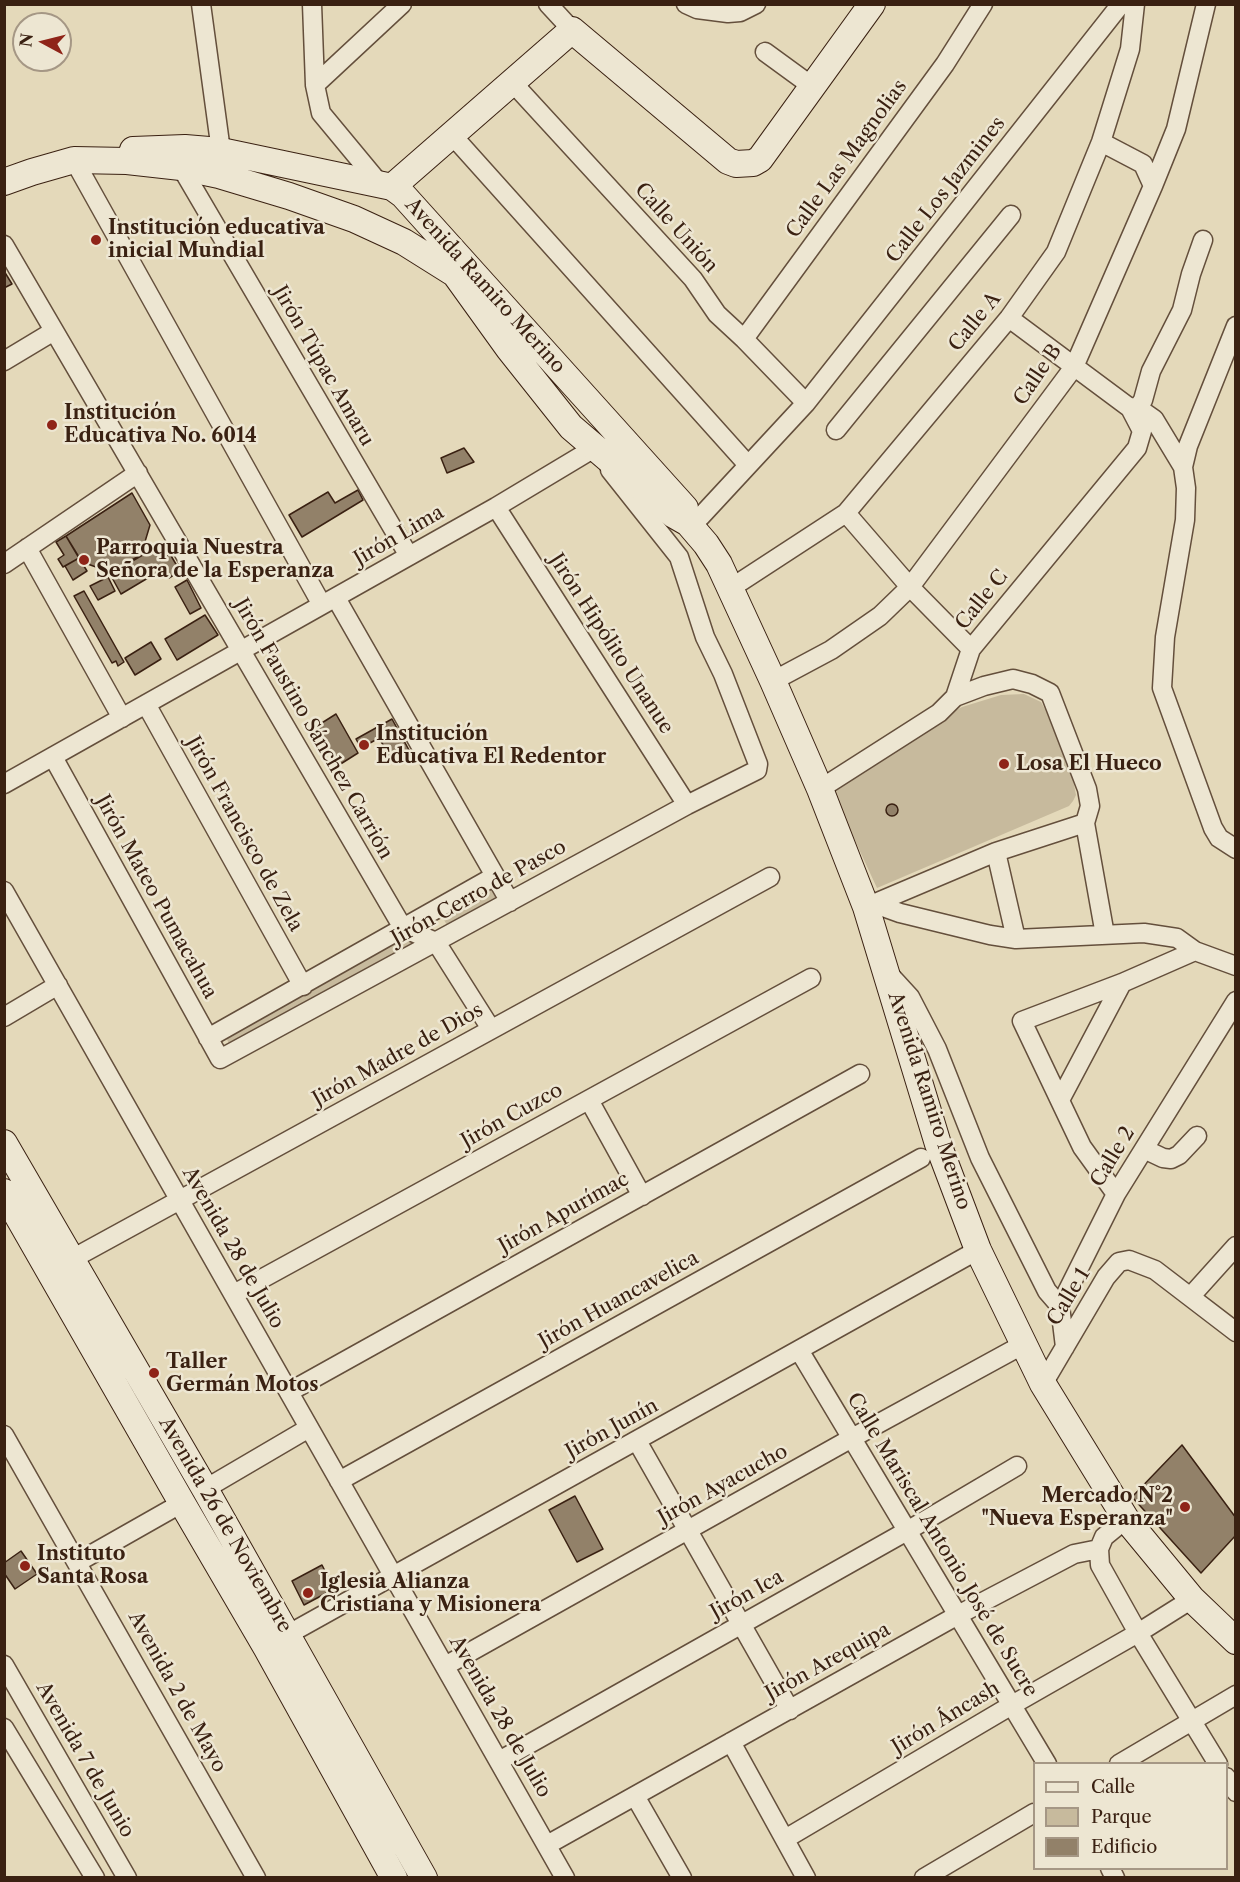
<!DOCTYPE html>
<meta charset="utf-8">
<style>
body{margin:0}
#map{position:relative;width:1240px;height:1882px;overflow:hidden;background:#e4d9ba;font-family:"Libre Caslon Text",serif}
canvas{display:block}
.frame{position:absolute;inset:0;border:6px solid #3a2112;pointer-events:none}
.legend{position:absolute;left:1033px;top:1762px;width:195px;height:108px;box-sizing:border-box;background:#ede6d2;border:2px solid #a59785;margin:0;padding:8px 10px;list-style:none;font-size:18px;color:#3a2112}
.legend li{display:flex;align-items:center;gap:12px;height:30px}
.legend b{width:30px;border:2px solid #a59785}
.north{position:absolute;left:12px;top:12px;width:60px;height:60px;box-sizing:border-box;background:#ede6d2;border:2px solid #a59785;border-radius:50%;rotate:277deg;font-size:16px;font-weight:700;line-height:24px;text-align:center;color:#3a2112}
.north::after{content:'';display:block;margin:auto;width:21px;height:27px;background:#8f2418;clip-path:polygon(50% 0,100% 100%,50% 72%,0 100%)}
</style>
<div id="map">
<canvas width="1240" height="1882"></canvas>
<div class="frame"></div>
<ul class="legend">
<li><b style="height:8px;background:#ede6d2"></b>Calle</li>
<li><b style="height:16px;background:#c7ba9d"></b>Parque</li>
<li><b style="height:16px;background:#928169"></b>Edificio</li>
</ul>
<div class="north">N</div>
</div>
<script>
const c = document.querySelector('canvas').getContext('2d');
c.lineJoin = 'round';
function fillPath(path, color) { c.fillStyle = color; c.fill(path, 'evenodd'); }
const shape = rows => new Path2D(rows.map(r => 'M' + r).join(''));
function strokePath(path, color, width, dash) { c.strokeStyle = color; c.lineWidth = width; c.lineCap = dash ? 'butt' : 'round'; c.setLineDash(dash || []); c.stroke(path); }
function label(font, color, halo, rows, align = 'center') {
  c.font = font + ' "Libre Caslon Text",serif'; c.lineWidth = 5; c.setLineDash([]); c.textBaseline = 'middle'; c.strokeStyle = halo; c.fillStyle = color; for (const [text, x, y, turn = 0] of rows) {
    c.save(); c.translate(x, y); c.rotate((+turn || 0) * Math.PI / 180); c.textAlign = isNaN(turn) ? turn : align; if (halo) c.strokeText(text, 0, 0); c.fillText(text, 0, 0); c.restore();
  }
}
const green = shape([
 [1024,694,1041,702,1046,711,1073,780,1076,795,1073,801,1069,806,877,888,832,791,945,716,962,707,1001,695],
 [490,888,496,898,447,925,441,915],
 [407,936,417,942,230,1046,225,1035]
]);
const building = shape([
 [4,271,12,284,4,288,4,271],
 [464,448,474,462,447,473,441,458,464,448],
 [358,490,363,500,302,537,289,515,328,492,335,503,358,490],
 [132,493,150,525,141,555,110,572,82,562,66,536,132,493],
 [66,536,79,558,63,567,58,559,64,555,56,542,66,536],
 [153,549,160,561,170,554,180,571,169,578,163,569,121,594,110,574,153,549],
 [79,558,87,571,73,580,65,566,79,558],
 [108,577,115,591,98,600,90,586,108,577],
 [187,580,201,608,190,614,175,587,187,580],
 [84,591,124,662,118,666,116,661,112,663,74,596,84,591],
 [205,615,218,635,177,660,165,639,205,615],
 [151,642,161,659,135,675,125,658,151,642],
 [336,714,358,753,339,765,317,726,336,714],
 [392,719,409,750,392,760,379,738,361,748,356,739,392,719],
 '886 810a6 6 0 1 1 12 0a6 6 0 1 1-12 0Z',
 [1182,1445,1236,1518,1236,1535,1201,1573,1132,1497,1182,1445],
 [575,1496,603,1549,577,1562,549,1510,575,1496],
 [21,1551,37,1574,15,1589,4,1573,4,1563,21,1551],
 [322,1565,334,1589,304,1605,292,1581,322,1565]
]);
const street = shape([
 [201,4,221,151],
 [312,4,315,85,321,113,379,183],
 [548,4,572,30],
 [686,4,697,9,728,13,740,12,756,4],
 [765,52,813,87],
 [512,82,693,279,717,314,744,339,806,403],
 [315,85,402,4],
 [452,135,748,465],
 [1101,142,1143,164,1153,186],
 [74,160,322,605],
 [181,167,409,556],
 [4,245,403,928,436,942,491,1029],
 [1009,318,1130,408,1144,412,1154,419,1183,467,1186,488,1185,520,1165,637,1162,688,1213,828,1219,838,1236,849],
 [744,339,945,64,983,4],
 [4,361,54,331],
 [836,430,1011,215],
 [1183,467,1188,446,1236,326],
 [496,507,687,805],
 [846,513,910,587,971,649],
 [691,527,806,403,1121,4],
 [27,548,122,718],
 [4,564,138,473],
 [731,588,846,513,1009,318,1056,252,1101,142,1130,49,1135,4],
 [336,598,510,902],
 [773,681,831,650,880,616,910,587,1074,367,1153,186,1176,129,1206,4],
 [146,704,303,986],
 [53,757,220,1059,687,805,757,770,758,764,723,674,705,637,679,557,610,470],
 [4,784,496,507,596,447],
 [820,789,939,713,955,697,971,649,1137,448,1142,431,1130,408,1139,406,1143,400,1151,371,1182,310,1191,274,1203,240],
 [1085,823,1105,935],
 [996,852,1016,939],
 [4,891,565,1878],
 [875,904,900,913,990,935,1016,939,1144,933,1177,938,1195,951,1236,966],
 [866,907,996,852,1085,823,1090,806,1087,789,1050,693,1032,684,1013,679,984,686,955,697],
 [888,973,910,997,937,1049,980,1158,1047,1291,1060,1306],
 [4,1017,58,985],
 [208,1038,495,876],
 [589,1100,642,1196],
 [1060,1100,1122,983],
 [1144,1149,1163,1158,1171,1159,1179,1155,1197,1136],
 [1116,1194,1082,1147,1022,1021,1122,983,1195,951],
 [65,1269,72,1259,770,877],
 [234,1294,811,978],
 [1191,1296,1236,1246],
 [1065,1347,1060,1306,1116,1194,1236,1001],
 [799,1350,1047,1764],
 [1043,1384,1106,1277,1119,1262,1129,1260,1155,1270,1236,1332],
 [289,1392,860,1074],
 [4,1435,256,1878],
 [637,1441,790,1710],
 [339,1481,921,1158],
 [205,1489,309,1428],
 [1099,1549,1100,1565,1138,1633,1218,1764],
 [78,1562,182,1503],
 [278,1640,978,1250],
 [4,1665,127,1878],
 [445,1666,852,1438,1024,1344],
 [4,1728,95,1878],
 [731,1742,806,1878],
 [499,1761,907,1531,1017,1466],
 [1119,1764,1236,1695],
 [1226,1777,1236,1792],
 [635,1796,682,1878],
 [785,1839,1012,1705,1138,1633,1192,1599],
 [547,1845,958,1615,1074,1554,1099,1549,1104,1537,1126,1519],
 [1110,1868,1115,1878],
 [924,1878,1034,1813]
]);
const secondary = shape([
 [133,150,185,148,221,151,392,187,403,195,685,508],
 [4,182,32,172,74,160,127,161,181,167,219,175,289,196,354,219,404,242,455,274,509,349,571,427,674,515,688,523,706,544,719,564,773,681,820,789,866,907,938,1144,978,1250,1043,1384,1126,1519,1192,1599,1236,1641],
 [392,187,572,30,728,161,736,164,753,163,760,159,872,4],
 [4,1143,205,1489,424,1878],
 [4,1192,182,1503,266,1647,394,1878]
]);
const markers = [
 [96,240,6,"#8f2418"],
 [52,425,6,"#8f2418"],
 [84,560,6,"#8f2418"],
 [364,745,6,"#8f2418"],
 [1004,764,6,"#8f2418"],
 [154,1373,6,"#8f2418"],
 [1185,1507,6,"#8f2418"],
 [25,1566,6,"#8f2418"],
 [308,1593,6,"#8f2418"]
];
const streetNames = [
 ["Calle Las Magnolias",847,159,-54],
 ["Calle Los Jazmines",946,190,-52],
 ["Calle Unión",676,228,48],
 ["Avenida Ramiro Merino",485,286,48],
 ["Calle A",975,322,-51],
 ["Jirón Túpac Amaru",323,366,60],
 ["Calle B",1038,375,-56],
 ["Jirón Lima",399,536,-30],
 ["Calle C",982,600,-51],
 ["Jirón Hipólito Unanue",611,644,57],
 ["Jirón Faustino Sánchez Carrión",313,729,60],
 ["Jirón Francisco de Zela",244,834,61],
 ["Jirón Cerro de Pasco",479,893,-29],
 ["Jirón Mateo Pumacahua",156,897,61],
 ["Jirón Madre de Dios",398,1055,-29],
 ["Avenida Ramiro Merino",929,1101,72],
 ["Jirón Cuzco",512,1116,-29],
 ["Calle 2",1113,1157,-59],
 ["Jirón Apurímac",564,1213,-29],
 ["Avenida 28 de Julio",233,1248,60],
 ["Calle 1",1069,1297,-59],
 ["Jirón Huancavelica",619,1300,-29],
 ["Jirón Junín",612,1429,-29],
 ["Jirón Ayacucho",723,1485,-29],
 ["Avenida 26 de Noviembre",225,1525,60],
 ["Calle Mariscal Antonio José de Sucre",942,1545,59],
 ["Jirón Ica",747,1595,-29],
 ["Jirón Arequipa",828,1662,-29],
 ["Avenida 2 de Mayo",177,1692,61],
 ["Avenida 28 de Julio",500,1717,60],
 ["Jirón Áncash",946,1718,-31],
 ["Avenida 7 de Junio",85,1760,60]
];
const poiNames = [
 ["Institución educativa",108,228],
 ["inicial Mundial",108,251],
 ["Institución",64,413],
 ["Educativa No. 6014",64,436],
 ["Parroquia Nuestra",96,548],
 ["Señora de la Esperanza",96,571],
 ["Institución",376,734],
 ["Educativa El Redentor",376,757],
 ["Losa El Hueco",1016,764],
 ["Taller",166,1362],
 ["Germán Motos",166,1385],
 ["Mercado N°2",1173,1496,"right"],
 ["\"Nueva Esperanza\"",1173,1519,"right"],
 ["Instituto",37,1554],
 ["Santa Rosa",37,1577],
 ["Iglesia Alianza",320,1582],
 ["Cristiana y Misionera",320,1605]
];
fillPath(green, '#c7ba9d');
fillPath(building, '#928169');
strokePath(building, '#3a2112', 1.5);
strokePath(street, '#644f3c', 21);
strokePath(secondary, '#3a2112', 28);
strokePath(street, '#ede6d2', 18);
strokePath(secondary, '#ede6d2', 26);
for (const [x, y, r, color] of markers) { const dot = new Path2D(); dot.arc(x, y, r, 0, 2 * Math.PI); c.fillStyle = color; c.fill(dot); strokePath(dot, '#ede6d2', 2); }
label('20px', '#3a2112', '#ede6d2', streetNames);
label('bold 20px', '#3a2112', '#ede6d2', poiNames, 'left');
</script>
